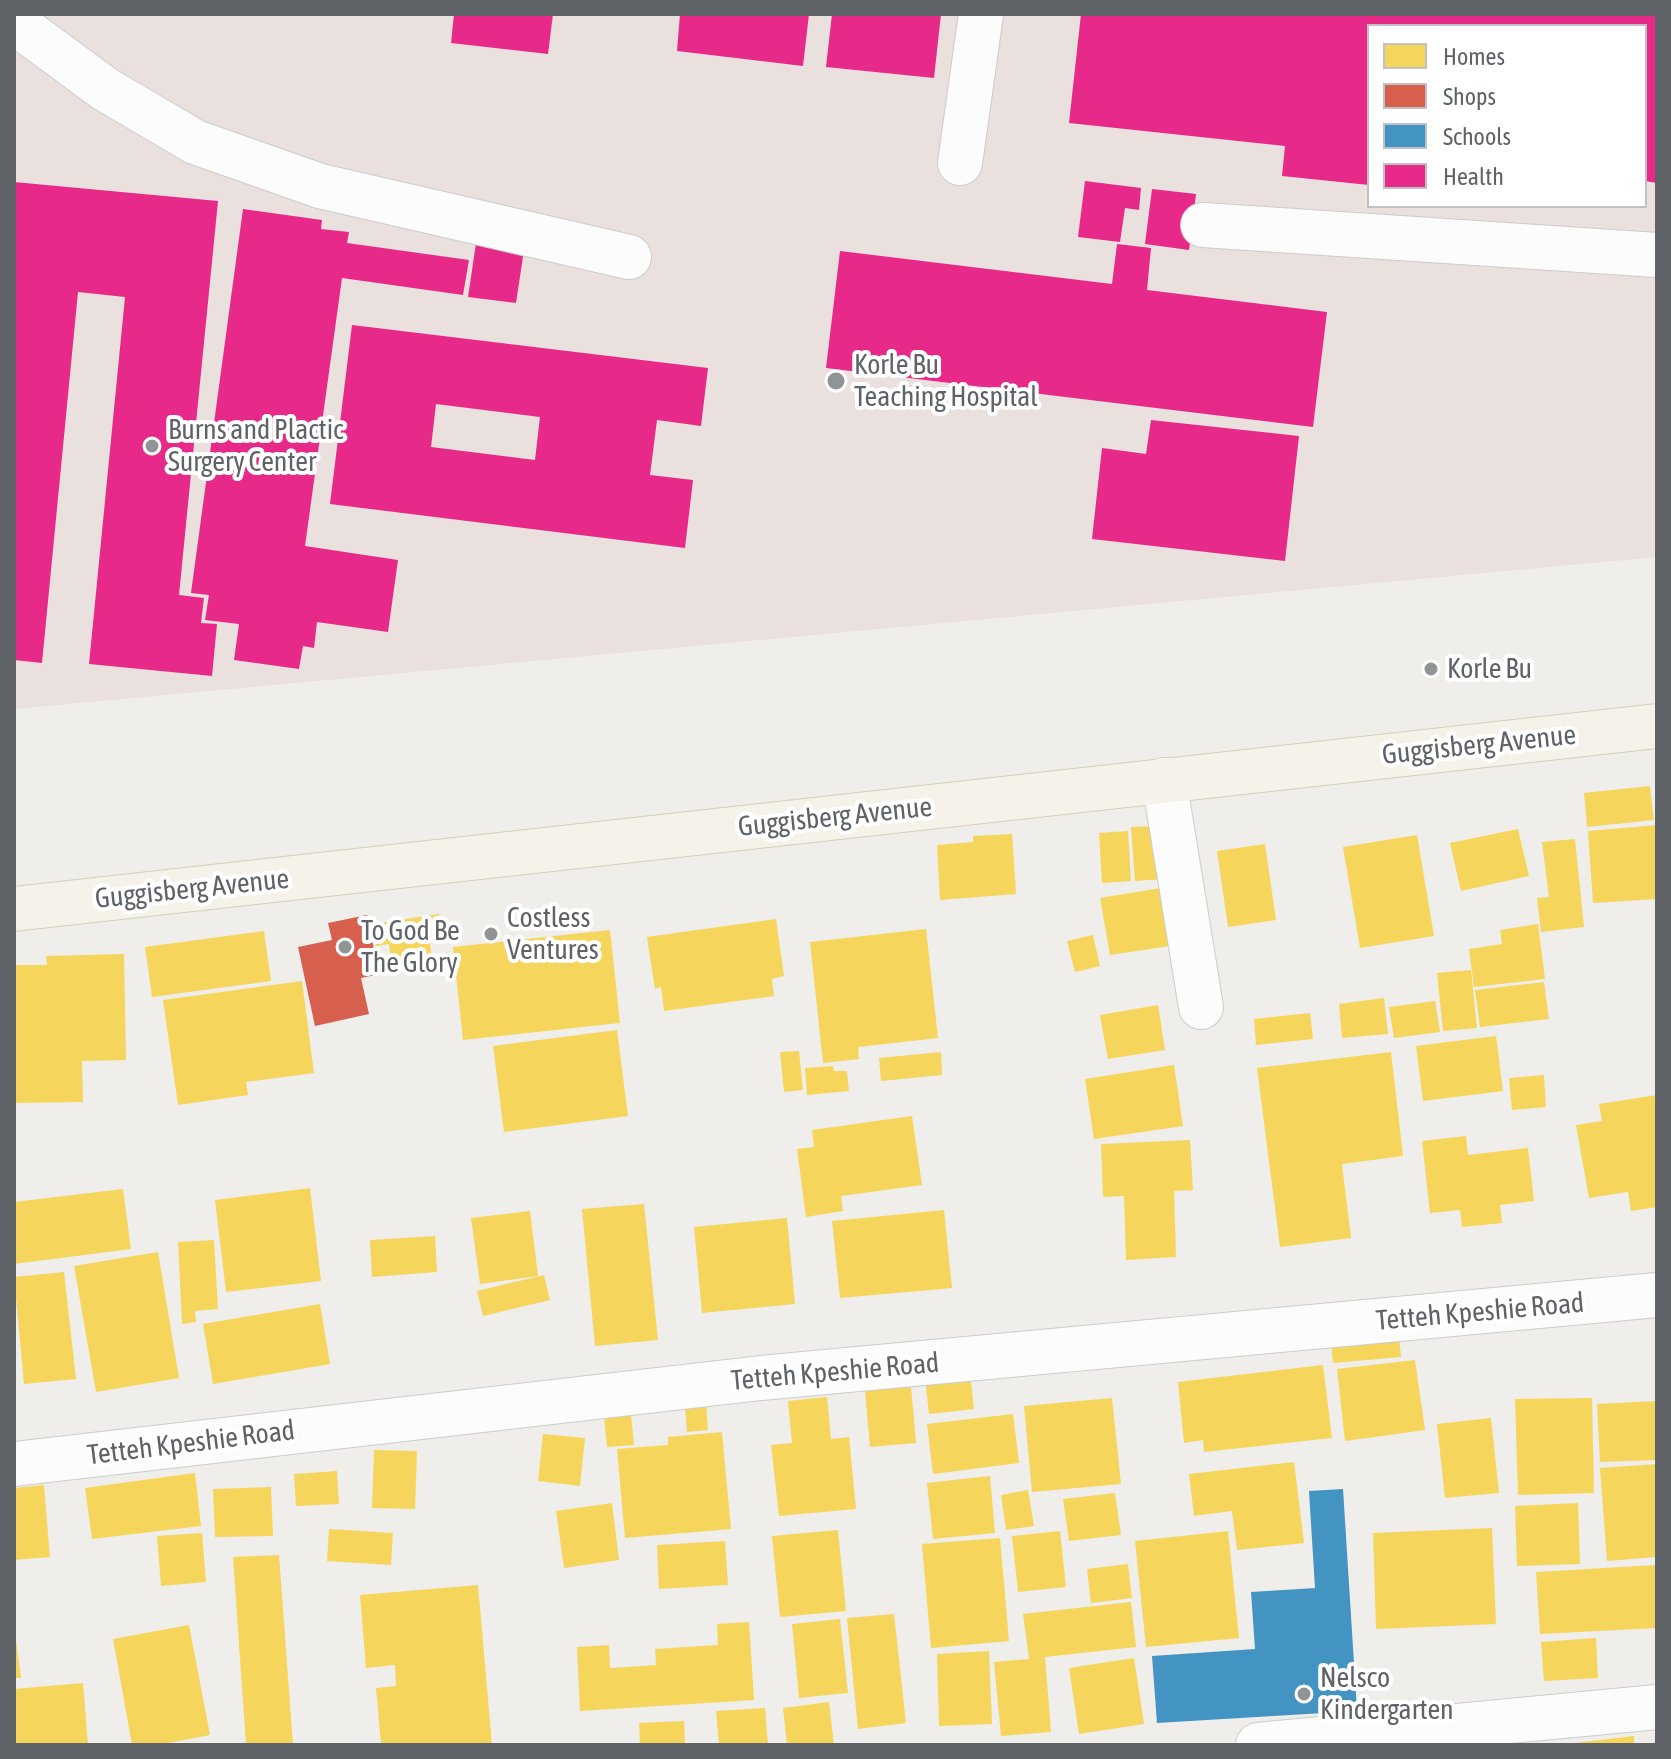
<!DOCTYPE html>
<style>
body{margin:0}
#map{position:relative;width:1671px;height:1759px;overflow:hidden;background:#efeeea;font-family:"Asap Condensed",sans-serif}
canvas{display:block}
.frame{position:absolute;inset:0;border:16px solid #5f6368;pointer-events:none}
.legend{position:absolute;left:1367px;top:24px;width:280px;height:184px;box-sizing:border-box;background:#fff;border:2px solid #bfc1c3;margin:0;padding:10px 14px;list-style:none;font-size:24px;color:#5f6368}
.legend li{display:flex;align-items:center;gap:16px;height:40px}
.legend b{width:40px;border:2px solid #bfc1c3}
</style>
<div id="map">
<canvas width="1671" height="1759"></canvas>
<div class="frame"></div>
<ul class="legend">
<li><b style="height:22px;background:#f6d55c"></b>Homes</li>
<li><b style="height:22px;background:#d6604d"></b>Shops</li>
<li><b style="height:22px;background:#4393c3"></b>Schools</li>
<li><b style="height:22px;background:#e7298a"></b>Health</li>
</ul>
</div>
<script>
const c = document.querySelector('canvas').getContext('2d');
c.lineJoin = 'round';
function fillPath(path, color) { c.fillStyle = color; c.fill(path, 'evenodd'); }
const shape = rows => new Path2D(rows.map(r => 'M' + r).join(''));
function strokePath(path, color, width, dash) { c.strokeStyle = color; c.lineWidth = width; c.lineCap = dash ? 'butt' : 'round'; c.setLineDash(dash || []); c.stroke(path); }
function label(font, color, halo, rows, align = 'center') {
  c.font = font + ' "Asap Condensed",sans-serif'; c.lineWidth = 8; c.setLineDash([]); c.textBaseline = 'middle'; c.strokeStyle = halo; c.fillStyle = color; for (const [text, x, y, turn = 0] of rows) {
    c.save(); c.translate(x, y); c.rotate((+turn || 0) * Math.PI / 180); c.textAlign = isNaN(turn) ? turn : align; if (halo) c.strokeText(text, 0, 0); c.fillText(text, 0, 0); c.restore();
  }
}
const medical = shape([
 [14,14,1657,14,1657,557,14,709],
 [1369,26,1645,26,1645,206,1369,206]
]);
const homes = shape([
 [1650,786,1654,820,1587,827,1584,793],
 [1657,825,1657,899,1593,903,1588,831],
 [1160,826,1164,879,1135,881,1131,827],
 [1518,829,1529,876,1461,891,1450,843],
 [1128,831,1131,881,1102,883,1099,833],
 [1012,834,1016,894,940,900,937,845,973,842,973,836],
 [1417,835,1434,936,1360,948,1343,847],
 [1575,839,1584,927,1541,932,1537,898,1549,897,1542,842],
 [1265,844,1276,920,1228,927,1217,851],
 [1173,886,1183,944,1110,955,1100,898],
 [439,914,442,937,429,938,432,958,391,963,389,944,376,946,372,924],
 [776,919,784,976,772,979,774,996,664,1011,661,987,655,989,647,937],
 [1538,924,1545,979,1474,987,1469,949,1502,944,1500,930],
 [926,929,938,1038,858,1047,859,1059,823,1063,810,942],
 [610,930,620,1023,463,1040,453,947],
 [264,931,271,981,152,997,145,947],
 [1093,935,1100,966,1075,972,1067,941],
 [124,954,126,1060,82,1061,83,1102,14,1103,14,965,47,965,46,956],
 [1471,970,1477,1028,1443,1031,1437,973],
 [302,981,314,1073,246,1082,248,1095,178,1105,163,1000],
 [1544,982,1549,1019,1480,1027,1475,990],
 [1384,998,1388,1034,1342,1038,1339,1004],
 [1435,1001,1440,1032,1394,1038,1389,1007],
 [1158,1005,1165,1050,1108,1059,1100,1015],
 [1310,1013,1313,1039,1256,1045,1254,1019],
 [617,1030,628,1116,504,1132,493,1046],
 [1496,1036,1503,1091,1423,1101,1416,1046],
 [799,1051,803,1090,784,1092,780,1052],
 [941,1052,942,1075,881,1081,879,1058],
 [1391,1052,1403,1156,1342,1164,1351,1238,1280,1247,1257,1068],
 [1174,1065,1183,1126,1094,1139,1085,1079],
 [833,1066,834,1071,847,1071,849,1091,807,1095,805,1068],
 [1544,1075,1546,1107,1512,1110,1509,1078],
 [1657,1095,1657,1207,1631,1211,1628,1192,1589,1198,1576,1125,1602,1121,1599,1104],
 [912,1116,922,1185,841,1196,843,1211,806,1217,797,1149,814,1147,812,1130],
 [1466,1136,1468,1155,1528,1148,1534,1201,1500,1205,1502,1223,1462,1227,1460,1210,1430,1213,1422,1141],
 [1190,1140,1193,1190,1174,1191,1176,1257,1126,1260,1124,1196,1103,1197,1101,1144],
 [310,1188,321,1281,226,1292,215,1200],
 [123,1189,131,1249,14,1264,14,1202],
 [644,1204,658,1340,595,1346,582,1209],
 [944,1210,952,1288,840,1298,832,1221],
 [530,1211,538,1276,480,1284,471,1218],
 [787,1218,795,1304,702,1313,694,1227],
 [435,1236,437,1272,372,1277,370,1240],
 [214,1240,218,1309,195,1311,196,1322,182,1324,178,1242],
 [158,1252,179,1378,96,1392,74,1266],
 [64,1272,76,1379,24,1384,14,1277],
 [544,1275,550,1300,483,1316,477,1291],
 [320,1304,330,1364,213,1384,203,1324],
 [1398,1327,1401,1357,1333,1363,1330,1333],
 [1415,1360,1425,1430,1345,1441,1337,1369],
 [1323,1365,1332,1438,1204,1452,1203,1440,1184,1443,1178,1382],
 [970,1372,974,1409,929,1414,925,1377],
 [911,1386,916,1443,870,1447,865,1390],
 [827,1397,831,1439,849,1437,856,1509,779,1516,771,1445,792,1443,788,1401],
 [1112,1398,1121,1484,1032,1492,1024,1406],
 [1592,1398,1594,1493,1518,1495,1515,1399],
 [1657,1401,1657,1460,1600,1462,1597,1404],
 [706,1404,708,1430,687,1432,685,1406],
 [631,1414,634,1445,607,1447,604,1417],
 [1013,1414,1019,1463,933,1474,927,1424],
 [1491,1418,1499,1493,1445,1498,1437,1424],
 [722,1432,731,1529,625,1538,617,1449,668,1445,668,1437],
 [543,1434,585,1438,580,1486,538,1481],
 [374,1450,417,1451,415,1509,372,1508],
 [1294,1462,1304,1543,1237,1550,1232,1511,1194,1516,1189,1474],
 [1657,1464,1657,1557,1607,1561,1600,1468],
 [337,1471,339,1504,296,1506,294,1474],
 [195,1473,201,1526,92,1539,85,1488],
 [990,1476,995,1533,933,1539,927,1483],
 [44,1485,50,1557,14,1560,14,1488],
 [271,1487,273,1536,215,1537,213,1489],
 [1028,1490,1034,1526,1006,1530,1001,1495],
 [1115,1493,1121,1535,1069,1541,1063,1499],
 [612,1503,619,1560,564,1568,556,1511],
 [1578,1503,1580,1564,1517,1566,1515,1506],
 [1492,1528,1496,1624,1376,1629,1373,1533],
 [329,1529,393,1533,391,1565,327,1561],
 [838,1530,846,1611,780,1617,772,1536],
 [1060,1531,1066,1587,1018,1592,1012,1536],
 [1228,1531,1239,1638,1146,1647,1135,1541],
 [202,1533,206,1582,161,1586,157,1536],
 [1000,1538,1009,1641,931,1648,922,1544],
 [725,1541,728,1585,659,1589,657,1545],
 [279,1555,293,1745,246,1745,233,1557],
 [1128,1564,1132,1598,1091,1603,1087,1569],
 [1656,1565,1657,1628,1540,1634,1536,1572],
 [478,1585,492,1745,381,1745,376,1688,396,1686,395,1665,366,1668,360,1595],
 [1131,1602,1136,1647,1045,1657,1051,1732,1001,1736,994,1662,1029,1659,1023,1614],
 [894,1614,906,1723,858,1729,847,1618],
 [840,1619,848,1693,799,1698,792,1624],
 [749,1622,754,1700,580,1711,577,1647,609,1645,610,1668,656,1665,655,1649,718,1645,717,1624],
 [14,1625,21,1678,14,1678],
 [189,1625,210,1735,158,1745,132,1745,113,1639],
 [1596,1638,1598,1678,1544,1681,1541,1642],
 [989,1651,992,1724,939,1726,937,1654],
 [1134,1658,1144,1724,1079,1734,1069,1668],
 [83,1683,88,1745,14,1745,14,1689],
 [829,1702,834,1745,787,1745,783,1708],
 [765,1708,768,1745,719,1745,716,1711],
 [684,1721,685,1745,640,1745,639,1723],
 [1634,1736,1634,1745,1575,1745,1574,1743]
]);
const shops = shape([
 [367,915,379,974,361,978,369,1014,315,1026,298,947,332,940,328,923]
]);
const schools = shape([
 [1343,1489,1357,1711,1157,1723,1152,1656,1255,1649,1251,1592,1315,1588,1309,1491]
]);
const health = shape([
 [454,14,553,14,548,54,451,43],
 [680,14,809,14,803,66,677,51],
 [832,14,941,14,934,78,826,67],
 [1081,14,1657,14,1657,183,1645,181,1645,26,1369,26,1369,185,1282,176,1285,146,1069,123],
 [1085,181,1141,188,1139,210,1125,208,1120,242,1078,237],
 [14,182,218,201,179,595,204,598,201,623,217,624,212,676,89,664,125,297,78,292,42,663,14,660],
 [1152,189,1196,194,1189,250,1145,244],
 [243,209,322,220,321,229,349,232,347,243,469,260,463,295,342,278,305,546,398,560,388,632,317,622,314,648,303,646,299,669,234,660,239,624,205,620,209,595,191,593],
 [478,230,526,237,516,303,468,297],
 [1117,244,1151,248,1147,290,1327,312,1313,427,826,368,840,251,1112,284],
 [352,325,708,368,701,426,657,420,650,475,693,480,685,548,330,504],
 [436,404,540,417,535,460,431,447],
 [1151,420,1299,436,1285,561,1092,539,1102,448,1146,454]
]);
const minor = shape([
 [14,22,105,89,195,142,320,186,629,257],
 [960,163,981,14],
 [1203,225,1657,255],
 [1164,780,1201,1007],
 [14,1464,761,1378,1657,1295],
 [1258,1745,1657,1707]
]);
const major = shape([
 [14,909,1657,726]
]);
const markers = [
 [836,381,10,"#919496"],
 [152,446,8,"#919496"],
 [1431,669,8,"#919496"],
 [491,934,8,"#919496"],
 [345,947,8,"#919496"],
 [1304,1694,8,"#919496"]
];
const poiNames = [
 ["Korle Bu",854,365],
 ["Teaching Hospital",854,397],
 ["Burns and Plactic",168,430],
 ["Surgery Center",168,462],
 ["Korle Bu",1447,669],
 ["Costless",507,918],
 ["Ventures",507,950],
 ["To God Be",361,931],
 ["The Glory",361,963],
 ["Nelsco",1320,1678],
 ["Kindergarten",1320,1710]
];
const streetNames = [
 ["Guggisberg Avenue",1479,745,-6],
 ["Guggisberg Avenue",835,817,-6],
 ["Guggisberg Avenue",192,889,-6],
 ["Tetteh Kpeshie Road",1480,1312,-5],
 ["Tetteh Kpeshie Road",835,1372,-5],
 ["Tetteh Kpeshie Road",191,1443,-7]
];
fillPath(medical, '#eae0de');
fillPath(homes, '#f6d55c');
fillPath(shops, '#d6604d');
fillPath(schools, '#4393c3');
fillPath(health, '#e7298a');
strokePath(minor, '#cbcccc', 46);
strokePath(major, '#d7ceb8', 46);
strokePath(minor, '#fdfcfc', 44);
strokePath(major, '#f4f2e9', 44);
for (const [x, y, r, color] of markers) { const dot = new Path2D(); dot.arc(x, y, r, 0, 2 * Math.PI); c.fillStyle = color; c.fill(dot); strokePath(dot, '#fff', 3); }
label('28px', '#5f6368', '#fff', poiNames, 'left');
label('28px', '#5f6368', '#fff', streetNames);
</script>
